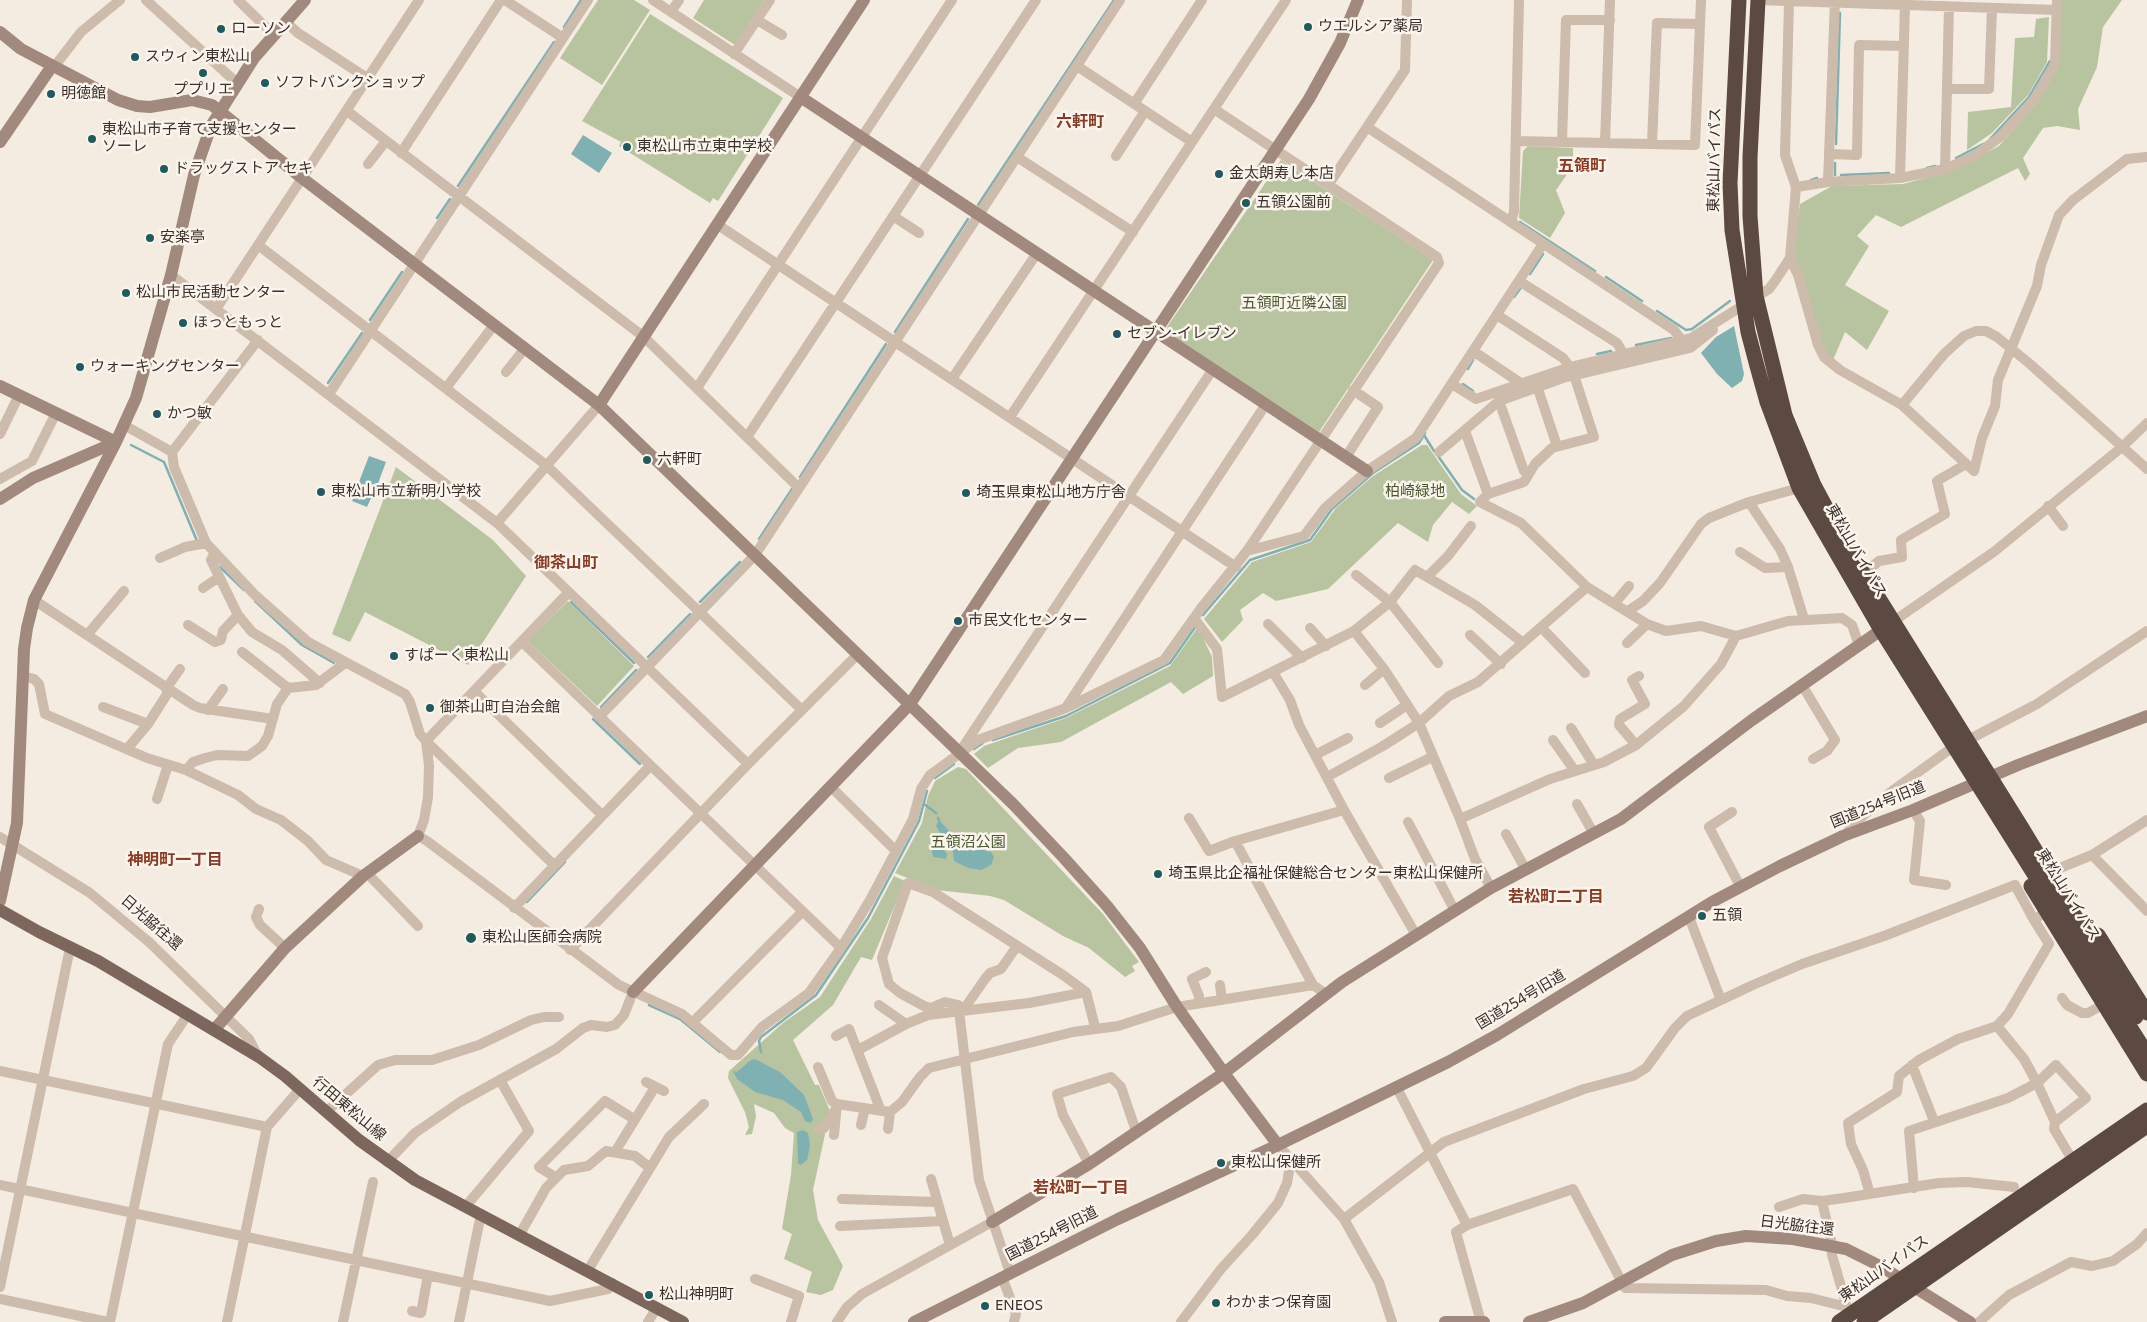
<!DOCTYPE html>
<meta charset="utf-8">
<style>
body{margin:0}
canvas{display:block;background:#f4ebe1}
</style>
<canvas width="2147" height="1322"></canvas>
<script>
const c = document.querySelector('canvas').getContext('2d');
c.lineJoin = 'round';
function fillPath(path, color) { c.fillStyle = color; c.fill(path, 'evenodd'); }
const shape = rows => new Path2D(rows.map(r => 'M' + r).join(''));
function strokePath(path, color, width, dash) { c.strokeStyle = color; c.lineWidth = width; c.lineCap = dash ? 'butt' : 'round'; c.setLineDash(dash || []); c.stroke(path); }
function label(font, color, halo, rows, align = 'center') {
  c.font = font + ' "Noto Sans","Noto Sans JP",sans-serif'; c.lineWidth = 5; c.setLineDash([]); c.textBaseline = 'middle'; c.strokeStyle = halo; c.fillStyle = color; for (const [text, x, y, turn = 0] of rows) {
    c.save(); c.translate(x, y); c.rotate((+turn || 0) * Math.PI / 180); c.textAlign = isNaN(turn) ? turn : align; if (halo) c.strokeText(text, 0, 0); c.fillText(text, 0, 0); c.restore();
  }
}
const green = shape([
 [598,0,634,0,650,10,602,85,560,58],
 [704,0,764,0,735,45,693,18],
 [2061,0,2122,0,2103,27,2097,67,2078,109,2080,130,2057,126,2043,128,2023,158,2030,174,2025,181,2018,168,1901,227,1876,215,1857,236,1869,246,1845,285,1889,311,1867,350,1845,332,1833,360,1826,355,1793,255,1800,204,1832,186,1903,184,1952,171,1999,146,2037,103,2058,68],
 [650,14,783,98,718,201,713,198,710,203,619,146,621,142,582,121],
 [2049,17,2047,62,2028,95,1992,133,1967,150,1968,112,2011,107,2015,38,2034,37,2036,19],
 [1528,146,1573,148,1573,166,1556,190,1565,213,1550,238,1519,218,1523,151],
 [1281,160,1433,260,1319,432,1168,333,1167,327],
 [1422,445,1427,445,1461,494,1477,506,1469,514,1452,502,1433,525,1428,542,1398,523,1328,589,1276,601,1263,593,1240,610,1243,620,1222,642,1204,619,1252,562,1311,542,1336,508,1373,476],
 [396,467,493,540,526,576,468,665,365,612,350,642,332,634],
 [568,601,634,666,597,706,528,641],
 [1198,627,1212,657,1213,676,1183,694,1171,682,1061,742,1018,748,988,768,974,754,984,746,1066,718,1170,666],
 [958,767,966,769,1103,914,1139,962,1132,966,1135,971,1125,977,1089,948,1063,936,1004,900,990,896,937,890,895,873,922,823,928,796,935,781],
 [894,876,905,881,872,960,861,957,833,1005,793,1040,815,1085,819,1085,830,1111,813,1190,818,1220,843,1266,833,1290,821,1295,806,1292,812,1272,784,1259,792,1234,782,1229,791,1175,794,1133,785,1128,774,1113,754,1104,756,1116,752,1134,745,1135,749,1127,745,1112,728,1078,729,1071,783,1023,820,997,871,919]
]);
const water = shape([
 [583,135,612,153,599,173,571,154],
 [1734,326,1744,374,1742,381,1732,388,1717,374,1701,353,1716,337],
 [369,456,386,462,374,494,357,487],
 [356,492,371,498,367,507,352,501],
 [939,820,960,843,991,852,994,857,991,865,981,870,968,868,954,861,953,852,949,848,943,849,947,854,946,859,933,857,932,851,942,836,936,826],
 [755,1059,780,1072,804,1095,813,1119,811,1123,805,1121,801,1112,783,1100,755,1092,737,1079,733,1071,737,1072,751,1060],
 [803,1130,808,1133,810,1146,807,1160,801,1165,798,1163,797,1132]
]);
const stream = shape([
 [564,27,581,0],
 [1990,139,2029,97,2050,61],
 [1836,144,1840,13],
 [1956,158,1983,144],
 [1927,168,1935,166],
 [1835,175,1835,163],
 [1841,175,1889,173],
 [1811,180,1817,178],
 [458,186,554,42],
 [978,205,1114,0],
 [437,218,450,199],
 [1520,222,1595,271],
 [1530,274,1543,254],
 [1606,277,1642,301],
 [1514,297,1520,289],
 [1657,311,1686,330,1692,329,1730,301],
 [370,320,402,272],
 [895,332,968,219],
 [1636,345,1671,338],
 [1597,354,1611,351],
 [1468,369,1473,360],
 [328,383,362,333],
 [1463,384,1473,391],
 [1424,435,1434,451],
 [131,445,164,462,197,541],
 [1438,456,1462,490,1474,499],
 [800,477,886,344],
 [759,539,792,489],
 [220,567,244,590],
 [255,601,302,645,334,663],
 [571,602,634,663],
 [700,602,740,562],
 [1203,615,1250,560,1310,540,1332,509,1373,473,1419,443,1425,433],
 [648,657,690,614],
 [601,707,636,670],
 [593,719,640,764],
 [993,740,1066,716,1170,663,1196,626],
 [974,749,983,743],
 [935,778,954,764],
 [924,804,936,813],
 [938,818,939,820],
 [527,902,565,862],
 [649,1005,680,1019,720,1052],
 [761,1052,759,1041,761,1037,816,995,868,918,919,821,927,791]
]);
const street = shape([
 [146,0,237,83],
 [238,0,274,35],
 [505,0,563,38],
 [653,0,802,98],
 [1758,0,2057,10],
 [1789,2,1785,155,1796,187,1828,182,1900,178,1945,169,1974,156,2000,137,2033,101,2055,64,2057,0],
 [671,12,679,0],
 [757,20,782,35],
 [286,22,298,33,367,78],
 [734,54,770,0],
 [1077,66,1192,142],
 [54,67,81,32,120,0],
 [1947,89,1989,89,1992,8],
 [1134,104,1202,0],
 [347,111,644,337,799,488],
 [1367,127,1674,330,1682,341],
 [1516,141,1695,145,1701,0],
 [1562,141,1566,20,1610,20],
 [1605,143,1610,0],
 [1652,144,1657,23,1699,24],
 [401,153,501,0],
 [1830,154,1857,155,1859,45,1904,46],
 [1116,156,1145,111],
 [1017,157,1133,232],
 [368,164,386,141],
 [1945,169,1949,7],
 [1900,178,1905,5],
 [1828,182,1835,0],
 [1329,184,1405,70,1407,0],
 [893,216,919,233],
 [1511,222,1514,211,1519,0],
 [718,225,1236,567],
 [258,245,546,465,802,710],
 [1790,258,1798,275,1818,345,1824,357,1840,370,1902,405,1974,471],
 [171,275,497,523,748,764],
 [1519,281,1617,343,1623,353],
 [216,309,419,0],
 [1497,315,1563,358,1570,367],
 [258,340,172,452,174,467,206,543,254,594,308,642,405,694,410,702,420,734,426,741,554,865],
 [1473,351,1522,384],
 [506,372,525,348],
 [1574,375,1594,437,1552,448,1535,464,1524,482,1488,494,1480,502,1521,523,1587,587,1647,624,1666,631,1701,626,1736,636,1788,621,1842,618,1852,625,1859,645],
 [952,379,1037,253],
 [1452,384,1476,399,1570,367,1691,338,1769,289,1775,281,1790,258,1796,187],
 [1537,386,1557,446],
 [446,388,494,325],
 [697,388,952,0],
 [329,394,588,0],
 [1499,401,1524,471,1528,475],
 [1902,405,1944,354,1964,336,1976,331,1986,331,1997,337,2030,364,2147,469],
 [1010,417,1286,0],
 [124,425,172,452],
 [1465,431,1488,494],
 [0,434,19,395],
 [747,437,1036,0],
 [1439,452,1499,401,1563,378,1690,348,1713,330],
 [1346,457,1378,407,1353,390],
 [1974,471,1982,438,1995,406,1998,380,2037,286,2041,265,2059,215,2073,200,2127,159,2147,157],
 [0,479,32,461,56,413],
 [1749,502,1780,549,1788,567,1804,619],
 [2048,506,2063,526],
 [497,523,599,405],
 [1247,551,1304,536,1325,508,1367,471,1416,438,1543,244],
 [1740,552,1765,568,1788,567],
 [214,554,211,560,238,615,252,632,282,650,320,683],
 [160,558,185,547,206,543],
 [1863,574,1879,561,1902,557,1901,540,1945,514,1937,481,1966,464],
 [1356,575,1390,602,1438,663],
 [1427,577,1448,556,1471,526],
 [203,588,219,577],
 [34,600,193,705,200,708,273,719],
 [1615,603,1629,586],
 [1628,611,1643,601,1660,583,1701,524,1709,518,1749,502,1799,488],
 [1194,618,1217,649,1222,697,1354,631,1390,602,1415,570,1475,605,1523,643],
 [1268,624,1302,658],
 [188,625,215,642,221,640,223,631,238,615],
 [1888,625,1995,551,2122,447,2147,423],
 [1541,627,1585,673],
 [1310,628,1326,646],
 [1354,631,1384,669,1419,723,1460,819,1475,859,1491,888],
 [87,635,124,591],
 [1470,635,1501,664],
 [522,642,841,948],
 [1627,643,1647,624],
 [242,652,288,688],
 [1273,672,1290,700,1299,725,1344,810,1416,935],
 [23,676,34,679,39,684,45,714,147,758,186,770,238,795,256,809,281,820,308,841,326,860,363,876],
 [1365,685,1384,669],
 [1802,685,1835,740,1827,751,1813,759],
 [166,689,180,669],
 [474,691,602,815],
 [1067,706,1266,404],
 [103,707,148,724],
 [208,710,223,689],
 [599,717,755,555,1120,0],
 [1380,723,1407,705],
 [1571,728,1594,765],
 [1553,740,1575,771],
 [426,741,429,766,428,797,424,820,418,836,427,841,619,985,682,1014,731,1055,738,1055,762,1027,809,993,841,948,870,900,913,819,921,789,930,775,978,740,1066,708,1164,660,1202,607,1247,551,1439,263,1437,257,1214,109],
 [426,741,569,592],
 [1966,741,2037,704,2147,631],
 [1636,745,1619,725,1620,719,1645,704,1632,680,1639,676],
 [963,747,1213,369],
 [127,749,148,724,169,691],
 [1315,755,1348,738],
 [186,770,193,762,205,758,217,755,248,756,262,746,268,736,277,704,288,688,316,685,345,663],
 [1327,777,1383,746,1419,723,1449,696,1478,682,1587,587],
 [1389,778,1432,757],
 [830,786,896,851],
 [157,799,168,765],
 [1577,804,1594,834],
 [1913,810,1920,821,1914,880,1946,885],
 [1732,812,1709,827,1740,886],
 [1189,818,1209,851,1235,841,1344,810],
 [1460,819,1550,779,1604,762,1636,745,1684,706,1721,664,1736,636],
 [1408,822,1455,911],
 [1506,834,1526,870],
 [1844,836,1857,821,1892,791,1953,747],
 [0,837,90,893,149,942,249,1039,258,1056],
 [1235,841,1313,985],
 [2092,855,2147,911],
 [2055,870,2092,855,2147,820],
 [367,873,418,926],
 [514,908,650,766],
 [259,909,256,917,260,925,285,948],
 [1689,917,1721,1000],
 [1017,946,1001,969,990,973,985,979,964,1009,958,1005,945,1002,931,1008,924,1006,900,993,889,984,882,958,908,883,933,892,1063,975,1086,992,1095,1027],
 [570,950,748,764,858,654],
 [1220,985,1222,1000],
 [2062,998,2067,1005,2082,1013,2088,1013,2104,1004],
 [1199,1003,1199,996,1192,979,1206,972],
 [879,1005,906,1024],
 [959,1010,979,1180,1010,1273],
 [692,1023,802,912],
 [1997,1026,2024,1059,2037,1083,2055,1122,2054,1129,2073,1161],
 [836,1036,849,1029,881,1111],
 [858,1050,906,1024,928,1015,1029,1003,1086,992],
 [1912,1065,1934,1121],
 [818,1067,832,1101,837,1104,890,1112,902,1102,920,1077,929,1068,1073,1032,1118,1026,1177,1007,1313,985,1326,994],
 [0,1071,267,1127],
 [646,1082,664,1091],
 [1397,1088,1467,1225],
 [326,1112,378,1065,395,1060,432,1060,479,1045,531,1020,544,1017,559,1017],
 [861,1125,865,1108],
 [818,1129,824,1128,835,1110],
 [888,1129,890,1112],
 [834,1135,837,1104],
 [1278,1145,1344,1219,1379,1282,1392,1322],
 [615,1152,655,1087],
 [387,1162,415,1133,460,1102,556,1049,583,1028,591,1025,607,1027,615,1025,624,1015,633,992],
 [1089,1164,1063,1115,1057,1094,1111,1077,1121,1087,1136,1131],
 [555,1177,539,1167,605,1101,634,1119],
 [931,1179,950,1245],
 [0,1185,550,1301,608,1289,612,1283],
 [1914,1188,1909,1131,2008,1098,2037,1083,2056,1065,2086,1098,2055,1122],
 [1870,1194,1863,1170,1851,1144,1848,1123,1897,1092,1899,1076,1919,1060,1958,1039,1997,1026,2008,1014,2049,944,2034,920],
 [842,1199,936,1202],
 [466,1206,529,1131,500,1080],
 [1779,1207,1803,1199,1822,1201,1844,1198,1939,1183,1967,1182,2014,1187],
 [1344,1219,1444,1142,1584,1089,1633,1076,1646,1068,1675,1028,1687,1016,1753,985,1802,964,1884,936,2015,885,2034,920,2045,912],
 [840,1226,942,1221],
 [520,1234,546,1188,564,1170,588,1166,606,1151,635,1156,650,1168],
 [588,1270,669,1137,704,1104],
 [1002,1277,1016,1314,1014,1322],
 [755,1279,799,1296,791,1322],
 [0,1287,70,948],
 [0,1299,108,1322],
 [412,1311,421,1313,428,1275],
 [110,1322,168,1044,188,1014],
 [227,1322,267,1127,300,1089],
 [343,1322,373,1182],
 [459,1322,481,1214],
 [648,1322,657,1307],
 [837,1322,847,1307,862,1294,992,1222],
 [1181,1322,1221,1269,1252,1235,1278,1203,1287,1183,1291,1160],
 [1481,1322,1456,1232,1467,1225,1573,1189,1625,1288,1766,1290,1787,1296,1811,1298,1843,1306,1846,1304,1832,1255,1831,1240,1822,1201],
 [1979,1322,2009,1295,2071,1262,2092,1266,2113,1261,2137,1244,2147,1233]
]);
const secondary = shape([
 [0,32,21,49,118,100,137,106,150,107,192,100,212,105,302,178,599,405,1013,804,1064,858,1107,906,1140,948,1177,1007,1224,1073,1278,1145],
 [802,98,1367,471],
 [0,142,52,66],
 [0,386,116,442],
 [599,405,864,0],
 [0,499,33,478,116,442],
 [0,901,17,823,24,649,27,628,34,600,116,442,136,398,171,275,194,175,211,126,254,58,305,0],
 [633,992,910,704,1309,99,1340,43,1358,0],
 [214,1030,285,948,363,876,418,836],
 [992,1222,1089,1164,1224,1073,1342,982,1491,888,1621,819,1752,720,1881,630],
 [914,1322,1118,1219,1278,1145,1448,1062,1497,1035,1712,902,1780,866,1843,836,1913,810,2018,765,2147,716],
 [1445,1322,1484,1322],
 [1529,1322,1583,1303,1672,1255,1716,1241,1746,1236,1793,1239,1846,1249,1882,1267,1970,1322]
]);
const primary = shape([
 [0,910,39,932,98,961,259,1057,285,1076,359,1140,415,1180,683,1322]
]);
const highway = shape([
 [1739,0,1730,183,1732,230,1748,332,1757,366,1767,402,1799,488,1881,630,2147,1054],
 [1758,0,1750,157,1750,216,1756,296,1785,415,1814,485,1850,552,2022,828,2136,1017],
 [2031,886,2147,1074],
 [2098,935,2147,1013],
 [1839,1322,2147,1110],
 [1864,1322,2147,1126]
]);
const markers = [
 [1308,27,5,"#1f5a5e"],
 [221,29,5,"#1f5a5e"],
 [135,57,5,"#1f5a5e"],
 [203,73,5,"#1f5a5e"],
 [265,83,5,"#1f5a5e"],
 [51,94,5,"#1f5a5e"],
 [92,139,5,"#1f5a5e"],
 [627,147,5,"#1f5a5e"],
 [164,169,5,"#1f5a5e"],
 [1219,174,5,"#1f5a5e"],
 [1246,203,5,"#1f5a5e"],
 [150,238,5,"#1f5a5e"],
 [126,293,5,"#1f5a5e"],
 [183,323,5,"#1f5a5e"],
 [1117,334,5,"#1f5a5e"],
 [80,367,5,"#1f5a5e"],
 [157,414,5,"#1f5a5e"],
 [647,460,5,"#1f5a5e"],
 [321,492,5,"#1f5a5e"],
 [966,493,5,"#1f5a5e"],
 [958,621,5,"#1f5a5e"],
 [394,656,5,"#1f5a5e"],
 [430,708,5,"#1f5a5e"],
 [1158,874,5,"#1f5a5e"],
 [1702,916,5,"#1f5a5e"],
 [471,938,6,"#1f5a5e"],
 [1221,1163,5,"#1f5a5e"],
 [649,1295,5,"#1f5a5e"],
 [1216,1303,5,"#1f5a5e"],
 [985,1306,5,"#1f5a5e"]
];
const poiNames = [
 ["ウエルシア薬局",1318,27],
 ["ローソン",231,29],
 ["スウィン東松山",145,57],
 ["ソフトバンクショップ",275,83],
 ["ププリエ",203,90,"center"],
 ["明徳館",61,94],
 ["東松山市子育て支援センター",102,130],
 ["ソーレ",102,147],
 ["東松山市立東中学校",637,147],
 ["ドラッグストア セキ",174,169],
 ["金太朗寿し本店",1229,174],
 ["五領公園前",1256,203],
 ["安楽亭",160,238],
 ["松山市民活動センター",136,293],
 ["ほっともっと",193,323],
 ["セブン-イレブン",1127,334],
 ["ウォーキングセンター",90,367],
 ["かつ敏",167,414],
 ["六軒町",657,460],
 ["東松山市立新明小学校",331,492],
 ["埼玉県東松山地方庁舎",976,493],
 ["市民文化センター",968,621],
 ["すぱーく東松山",404,656],
 ["御茶山町自治会館",440,708],
 ["埼玉県比企福祉保健総合センター東松山保健所",1168,874],
 ["五領",1712,916],
 ["東松山医師会病院",482,938],
 ["東松山保健所",1231,1163],
 ["松山神明町",659,1295],
 ["わかまつ保育園",1226,1303],
 ["ENEOS",995,1306]
];
const streetNames = [
 ["東松山バイパス",1715,160,-89],
 ["東松山バイパス",1856,551,60],
 ["国道254号旧道",1878,805,-22],
 ["東松山バイパス",2068,895,58],
 ["日光脇往還",151,923,41],
 ["国道254号旧道",1521,1000,-31],
 ["行田東松山線",349,1109,40],
 ["日光脇往還",1797,1226,7],
 ["国道254号旧道",1052,1234,-27],
 ["東松山バイパス",1884,1269,-35]
];
const parkNames = [
 ["五領町近隣公園",1294,304],
 ["柏崎緑地",1415,492],
 ["五領沼公園",968,843]
];
const neighbourhoodNames = [
 ["六軒町",1080,122],
 ["五領町",1582,166],
 ["御茶山町",566,563],
 ["神明町一丁目",175,860],
 ["若松町二丁目",1556,897],
 ["若松町一丁目",1081,1188]
];
fillPath(green, '#b8c4a0');
fillPath(water, '#7fb0b2');
strokePath(stream, '#7fb0b2', 2.5);
strokePath(street, '#cdbbac', 10);
strokePath(secondary, '#a18a7d', 12);
strokePath(primary, '#7d675c', 12);
strokePath(highway, '#5c4a42', 15);
for (const [x, y, r, color] of markers) { const dot = new Path2D(); dot.arc(x, y, r, 0, 2 * Math.PI); c.fillStyle = color; c.fill(dot); strokePath(dot, '#fbf5ee', 2); }
label('15px', '#3b302b', '#fbf5ee', poiNames, 'left');
label('15px', '#3b302b', '#fbf5ee', streetNames);
label('15px', '#4a5a2e', '#fbf5ee', parkNames);
label('bold 16px', '#8c3b22', '#fbf5ee', neighbourhoodNames);
</script>
